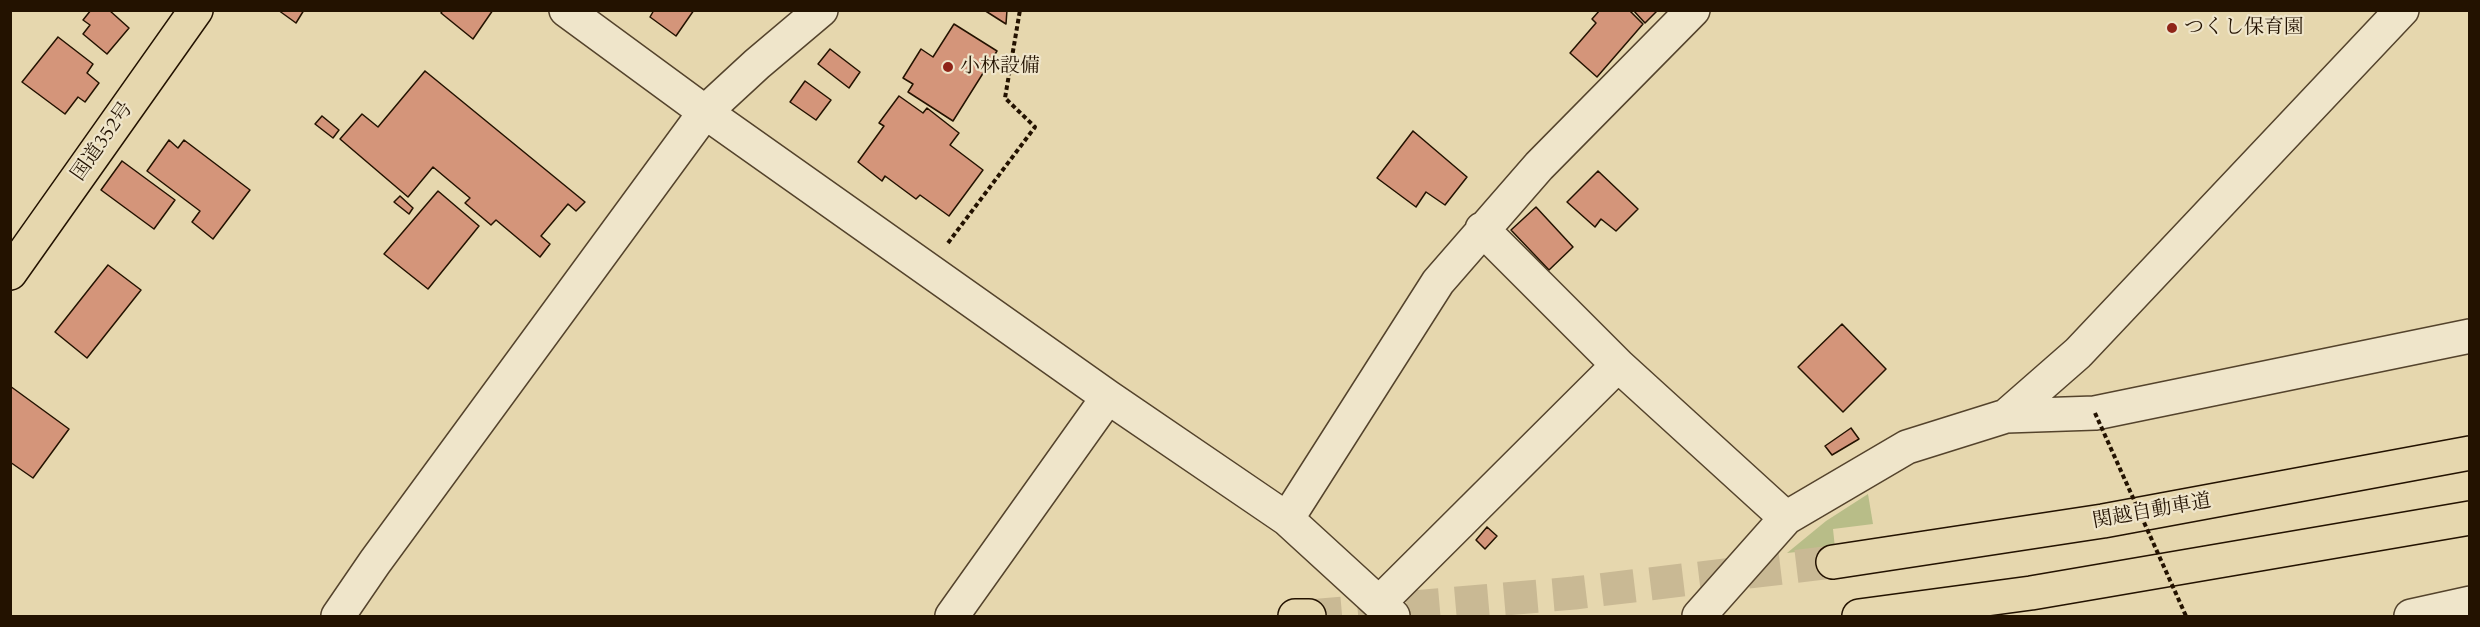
<!DOCTYPE html>
<meta charset="utf-8">
<style>
body{margin:0}
#map{position:relative;width:2480px;height:627px;overflow:hidden;background:#e6d7ae;font-family:Cardo,serif}
canvas{display:block}
.frame{position:absolute;inset:0;border:12px solid #231200;pointer-events:none}
</style>
<div id="map">
<canvas width="2480" height="627"></canvas>
<div class="frame"></div>
</div>
<script>
const c = document.querySelector('canvas').getContext('2d');
c.lineJoin = 'round';
function fillPath(path, color) { c.fillStyle = color; c.fill(path, 'evenodd'); }
const shape = rows => new Path2D(rows.map(r => 'M' + r).join(''));
function strokePath(path, color, width, dash) { c.strokeStyle = color; c.lineWidth = width; c.lineCap = dash ? 'butt' : 'round'; c.setLineDash(dash || []); c.stroke(path); }
function label(font, color, halo, rows, align = 'center') {
  c.font = font + ' Cardo,"Noto Serif JP",serif'; c.lineWidth = 4.5; c.setLineDash([]); c.textBaseline = 'middle'; c.strokeStyle = halo; c.fillStyle = color; for (const [text, x, y, turn = 0] of rows) {
    c.save(); c.translate(x, y); c.rotate((+turn || 0) * Math.PI / 180); c.textAlign = isNaN(turn) ? turn : align; if (halo) c.strokeText(text, 0, 0); c.fillText(text, 0, 0); c.restore();
  }
}
const green = shape([
 [1868,494,1873,524,1833,529,1835,548,1787,553,1826,521]
]);
const building = shape([
 [91,10,109,10,129,28,107,54,83,34,90,25,83,20,91,10],
 [278,10,304,10,296,23,278,10],
 [443,10,493,10,473,39,441,13,443,10],
 [654,10,694,10,676,36,650,17,654,10],
 [984,10,1007,10,1006,24,984,10],
 [1600,10,1629,10,1643,24,1597,77,1570,53,1596,23,1592,19,1600,10],
 [1633,10,1658,10,1645,23,1633,10],
 [954,24,997,51,953,121,908,92,913,84,903,78,921,49,933,57,954,24],
 [58,37,93,64,87,73,99,83,85,102,78,97,65,114,22,82,58,37],
 [830,49,860,72,849,88,818,64,830,49],
 [425,71,585,202,576,211,568,204,541,236,550,244,540,257,496,220,491,225,465,203,470,198,433,167,408,197,340,139,362,114,378,127,425,71],
 [805,81,831,100,816,120,790,102,805,81],
 [899,96,923,113,927,108,959,133,950,145,983,170,949,216,920,195,916,199,885,176,882,181,858,162,884,126,879,123,899,96],
 [322,116,339,130,333,138,315,124,322,116],
 [1413,131,1467,177,1445,205,1426,192,1416,207,1377,178,1413,131],
 [169,140,178,148,184,140,250,190,213,239,192,222,200,211,147,171,169,140],
 [122,161,175,200,154,229,101,190,122,161],
 [1598,171,1638,209,1616,231,1601,219,1595,227,1567,202,1598,171],
 [438,191,479,226,428,289,384,254,438,191],
 [400,196,413,208,409,214,394,202,400,196],
 [1536,207,1573,247,1549,270,1511,230,1536,207],
 [108,265,141,290,87,358,55,332,108,265],
 [1842,324,1886,369,1843,412,1798,367,1842,324],
 [10,386,69,429,33,478,10,462,10,386],
 [1851,428,1859,439,1832,455,1825,446,1851,428],
 [1487,527,1497,536,1485,549,1476,540,1487,527]
]);
const highwayTunnel = shape([
 [1309,616,1574,593,1833,562]
]);
const path = shape([
 [948,243,1035,127,1005,98,1020,10]
]);
const minor = shape([
 [566,10,705,112,1108,397,1287,519,1393,616],
 [1482,229,1618,365,1786,518],
 [2006,416,2095,413,2470,336],
 [1287,519,1438,282,1539,166,1693,10],
 [1379,603,1618,365],
 [338,616,375,562,705,112,757,64,821,10],
 [952,616,1108,397],
 [1699,616,1786,518,1907,447,2006,416,2078,353,2402,10],
 [2411,616,2470,603]
]);
const highway = shape([
 [10,273,196,10],
 [1833,562,2103,521,2470,453],
 [1295,616,1309,616],
 [1859,616,2031,593,2470,518]
]);
const pathBridge = shape([
 [2095,413,2186,616]
]);
const markers = [
 [2172,28,6,"#8f2418"],
 [948,67,6,"#8f2418"]
];
const poiNames = [
 ["つくし保育園",2184,28],
 ["小林設備",960,67]
];
const streetNames = [
 ["国道352号",103,142,-55],
 ["関越自動車道",2152,512,-10]
];
fillPath(green, '#b8bd88');
fillPath(building, '#d4957a');
strokePath(building, '#231200', 1.5);
strokePath(highwayTunnel, '#c9b994', 33, [33, 16]);
strokePath(minor, '#54432c', 36);
strokePath(highway, '#231200', 36);
strokePath(path, '#231200', 4, [4.5, 3]);
strokePath(minor, '#efe5ca', 33);
strokePath(highway, '#e6d7ae', 33);
strokePath(pathBridge, '#231200', 4, [4.5, 3]);
for (const [x, y, r, color] of markers) { const dot = new Path2D(); dot.arc(x, y, r, 0, 2 * Math.PI); c.fillStyle = color; c.fill(dot); strokePath(dot, '#efe5ca', 2); }
label('20px', '#231200', '#efe5ca', poiNames, 'left');
label('20px', '#231200', '#efe5ca', streetNames);
</script>
